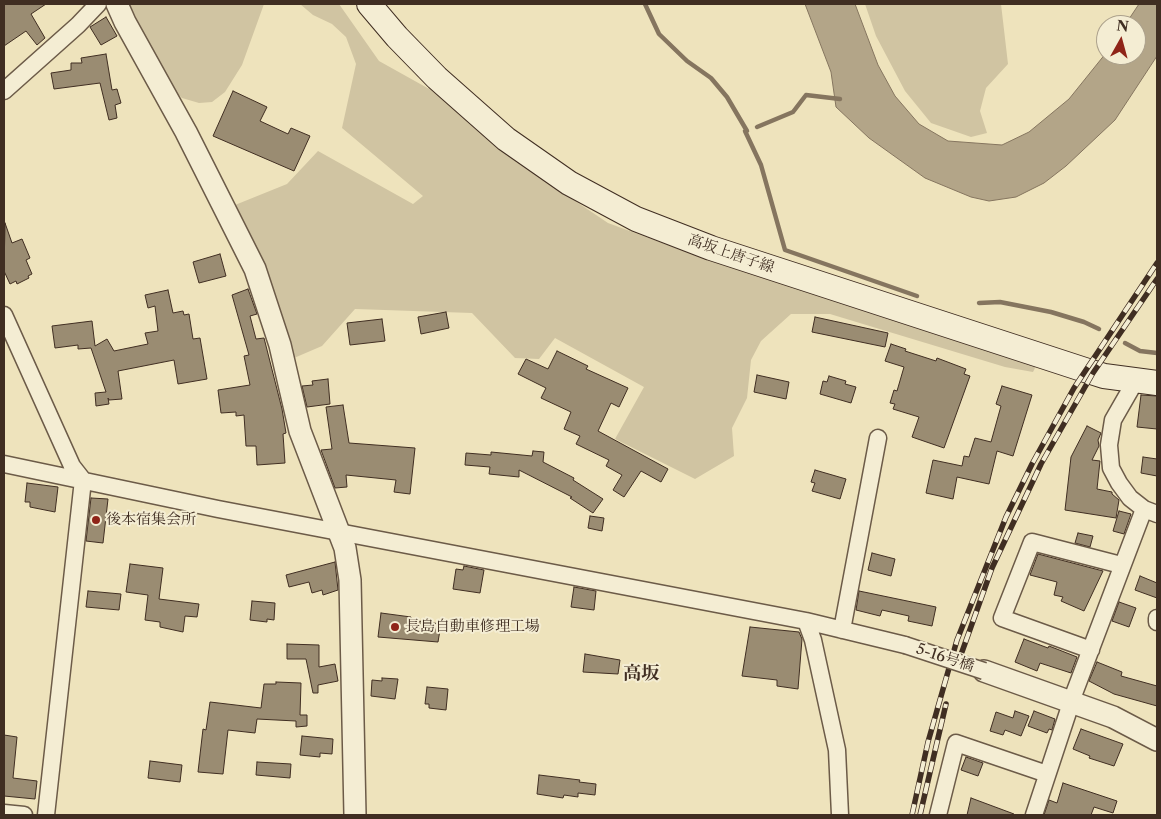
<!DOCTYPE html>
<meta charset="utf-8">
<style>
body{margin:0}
#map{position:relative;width:1161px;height:819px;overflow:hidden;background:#eee3bc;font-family:"Libre Caslon Text",serif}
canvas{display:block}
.frame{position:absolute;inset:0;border:5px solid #402e22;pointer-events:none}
.north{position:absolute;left:1096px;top:15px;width:50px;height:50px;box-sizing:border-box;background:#f4edd3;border:1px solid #aca18c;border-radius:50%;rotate:7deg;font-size:14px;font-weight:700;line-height:20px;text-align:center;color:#402e22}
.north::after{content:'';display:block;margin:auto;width:18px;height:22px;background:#8f2418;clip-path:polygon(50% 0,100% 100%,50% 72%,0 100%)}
</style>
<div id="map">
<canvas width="1161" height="819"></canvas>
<div class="frame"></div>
<div class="north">N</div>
</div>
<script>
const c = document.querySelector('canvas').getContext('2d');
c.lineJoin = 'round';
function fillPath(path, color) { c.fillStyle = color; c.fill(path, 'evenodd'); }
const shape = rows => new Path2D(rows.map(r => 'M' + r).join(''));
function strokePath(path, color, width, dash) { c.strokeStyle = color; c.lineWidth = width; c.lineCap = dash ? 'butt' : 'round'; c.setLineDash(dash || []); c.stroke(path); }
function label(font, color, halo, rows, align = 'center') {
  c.font = font + ' "Libre Caslon Text","Noto Serif JP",serif'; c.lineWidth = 4; c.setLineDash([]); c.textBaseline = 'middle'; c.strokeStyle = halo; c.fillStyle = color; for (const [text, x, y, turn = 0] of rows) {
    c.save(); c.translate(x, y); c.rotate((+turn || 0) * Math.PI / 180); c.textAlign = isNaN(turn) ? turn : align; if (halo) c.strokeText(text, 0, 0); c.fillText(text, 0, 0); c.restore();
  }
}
const green = shape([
 [127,4,264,4,242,65,225,92,212,102,199,103,182,98,170,87],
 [300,4,339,4,379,61,431,90,541,178,608,223,684,251,1037,364,1033,372,1005,367,830,314,791,314,761,341,751,360,747,398,732,428,734,456,695,479,615,439,644,387,555,338,539,359,515,358,472,313,355,309,322,346,294,358,235,205,287,184,318,151,413,204,423,196,342,128,356,64,346,37,332,24,313,15],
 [865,4,1001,4,1008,64,986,88,980,111,987,133,971,137,931,123,905,91,876,36]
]);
const water = shape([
 [805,4,855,4,878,65,895,96,919,124,948,141,1002,145,1029,132,1069,99,1106,53,1106,55,1136,55,1136,25,1125,25,1139,4,1157,4,1157,56,1115,120,1066,166,1044,183,1016,197,989,201,971,197,925,178,869,138,836,107,831,72,805,4]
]);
const stream = shape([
 [645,4,659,34,687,61,711,78,727,97,747,131],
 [757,127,793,112,806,95,840,99],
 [745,131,761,165,785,250,917,296],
 [979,303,1000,302,1051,312,1084,322,1099,329],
 [1125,343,1140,351,1157,353]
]);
const building = shape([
 [4,4,46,4,31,14,45,38,37,45,26,31,4,46,4,4],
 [106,17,117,36,101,45,90,27,106,17],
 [106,54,112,90,117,89,121,103,115,105,117,118,109,120,100,83,54,89,51,73,71,70,71,63,82,63,81,58,106,54],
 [233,91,267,107,260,121,288,134,291,128,310,136,294,171,213,136,233,91],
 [5,223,12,243,22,239,30,258,26,260,32,274,28,276,29,278,17,284,16,281,10,284,4,271,5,223],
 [220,254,226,276,199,283,193,262,220,254],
 [248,289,257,314,250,316,256,339,264,338,282,409,286,433,283,434,285,463,257,465,256,446,246,446,244,415,236,416,236,412,221,413,218,390,250,385,244,356,249,355,232,295,248,289],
 [168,290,173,313,183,311,184,315,189,314,193,339,200,338,207,379,178,384,174,360,118,371,122,399,109,400,108,398,109,404,96,406,95,393,106,392,91,348,78,349,78,345,55,348,52,326,92,321,95,346,107,339,114,351,148,344,145,333,158,331,155,306,148,308,145,295,168,290],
 [446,312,449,328,421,334,418,317,446,312],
 [815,317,888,333,885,347,812,332,815,317],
 [382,319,385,341,350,345,347,323,382,319],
 [891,344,906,349,905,351,936,361,937,358,966,369,964,374,970,376,944,448,912,437,919,417,893,409,895,404,890,403,894,390,897,391,904,367,885,361,891,344],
 [557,351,588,366,586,369,628,388,619,407,611,403,598,431,668,469,661,482,641,471,624,497,613,490,622,475,606,466,609,460,576,444,580,436,564,429,571,412,541,398,546,388,518,374,526,359,548,369,557,351],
 [757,375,789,382,786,399,754,392,757,375],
 [829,376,846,381,845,384,856,387,851,403,820,394,823,381,827,382,829,376],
 [328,379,330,404,307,407,302,386,313,385,312,381,328,379],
 [1002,386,1032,395,1013,456,997,451,989,484,957,477,953,499,926,493,933,460,962,466,964,456,969,457,975,438,991,442,1001,406,996,404,1002,386],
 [1141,395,1157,396,1157,429,1137,427,1141,395],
 [343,405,349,443,415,448,410,494,394,492,396,480,346,475,347,487,335,488,321,450,332,449,326,407,343,405],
 [1087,426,1101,433,1098,440,1099,446,1092,460,1100,461,1097,489,1112,492,1112,494,1119,500,1116,518,1065,510,1071,457,1087,426],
 [533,451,544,452,543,462,574,478,573,480,603,499,593,513,570,498,572,497,519,470,519,477,489,474,490,467,465,465,466,453,491,455,491,452,532,456,533,451],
 [1143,457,1157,459,1157,476,1141,473,1143,457],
 [815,470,846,479,840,499,812,491,815,483,811,482,815,470],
 [27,483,58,487,55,512,30,507,30,502,25,502,27,483],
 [91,498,108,499,103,543,86,541,91,498],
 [1119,511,1131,514,1124,534,1113,531,1119,511],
 [590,516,604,518,602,531,588,528,590,516],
 [1078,533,1093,536,1090,547,1075,543,1078,533],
 [872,553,895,559,891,576,868,570,872,553],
 [1038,554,1103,571,1084,611,1061,601,1063,597,1054,595,1057,582,1030,575,1038,554],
 [335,562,338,590,323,595,322,590,312,593,309,582,289,587,286,575,335,562],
 [130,564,163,568,159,599,199,604,197,617,185,616,183,632,160,627,160,622,145,620,148,595,126,592,130,564],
 [464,566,484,570,480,593,453,589,456,569,463,570,464,566],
 [1140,576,1157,583,1157,598,1135,590,1140,576],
 [574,587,596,591,594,610,571,607,574,587],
 [88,591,121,594,119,610,86,607,88,591],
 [859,591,936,607,932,626,908,621,909,616,882,610,880,616,856,610,859,591],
 [252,601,275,603,274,620,267,619,267,622,250,620,252,601],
 [1119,602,1136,608,1129,627,1112,621,1119,602],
 [381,613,411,617,411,620,441,624,438,642,378,637,381,613],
 [750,627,799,632,802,639,798,689,777,686,777,680,742,676,750,627],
 [1024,639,1048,648,1049,646,1077,657,1071,673,1040,663,1037,671,1015,662,1024,639],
 [287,644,319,645,319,667,335,664,338,681,318,685,318,693,313,693,306,659,287,659,287,644],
 [585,654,620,660,618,674,583,672,585,654],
 [1097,662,1122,672,1121,676,1157,686,1157,706,1114,694,1089,681,1097,662],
 [382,678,398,679,395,699,371,696,372,680,382,681,382,678],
 [276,682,301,683,300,715,307,715,307,726,296,727,296,721,257,719,255,733,228,730,223,774,198,772,203,729,206,730,210,702,261,708,264,684,276,684,276,682],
 [427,687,448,689,446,710,429,708,429,704,425,704,427,687],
 [1015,711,1029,716,1021,736,1005,730,1003,735,990,731,996,712,1013,718,1015,711],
 [1034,711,1055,719,1052,730,1049,729,1047,733,1028,726,1034,711],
 [1081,729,1123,744,1114,766,1089,758,1090,756,1073,749,1081,729],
 [4,735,17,737,13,778,37,781,35,799,4,796,4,735],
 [302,736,333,739,332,754,320,753,320,757,300,755,302,736],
 [966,757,983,763,978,776,961,770,966,757],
 [150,761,182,765,180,782,148,778,150,761],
 [257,762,291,764,290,778,256,775,257,762],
 [539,775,580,780,579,782,596,784,595,795,578,793,578,797,564,795,563,798,537,794,539,775],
 [1063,783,1117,801,1113,813,1094,807,1091,815,1044,815,1049,800,1057,803,1063,783],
 [971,798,1014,814,1014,815,967,815,971,798]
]);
const minor = shape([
 [4,91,78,25,98,4],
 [4,315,72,466,83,480,46,815],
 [1136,380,1113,420,1109,445,1111,468,1119,483,1130,498,1144,509,1157,514],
 [4,464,218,509,806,621,905,645],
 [1157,618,1157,622],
 [806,621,813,640,837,750,840,815],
 [842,630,878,438],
 [1091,650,1002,618,1032,542,1121,565],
 [4,813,24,815],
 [938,815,956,743,1047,774],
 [1034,815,1075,691,1144,509]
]);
const tertiary = shape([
 [117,4,125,22,186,132,255,269,280,345,300,431,345,548,350,580,355,815],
 [984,671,1113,717,1157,740]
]);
const secondary = shape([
 [369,4,397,37,437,78,506,139,569,183,636,219,711,248,1085,370,1104,376,1157,383]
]);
const rail = shape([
 [958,663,992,568,1041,464,1093,373,1157,279],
 [912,815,928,742,957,640,1006,517,1032,464,1074,388,1157,263],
 [920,815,946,704]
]);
const minorBridge = shape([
 [905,645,984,671]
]);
const markers = [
 [96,520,5,"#8f2418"],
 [395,627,5,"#8f2418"]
];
const streetNames = [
 ["高坂上唐子線",731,254,19],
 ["5-16号橋",945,658,18]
];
const poiNames = [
 ["後本宿集会所",106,520],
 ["長島自動車修理工場",405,627]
];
const quarterNames = [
 ["高坂",641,674]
];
fillPath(green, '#d0c4a2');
fillPath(water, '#b3a588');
strokePath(water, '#85755f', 1);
strokePath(stream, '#85755f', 4.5);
fillPath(building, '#9a8c72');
strokePath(building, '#402e22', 1);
strokePath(minor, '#6c5b48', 19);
strokePath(tertiary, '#6c5b48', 24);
strokePath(secondary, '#402e22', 26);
strokePath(minor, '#f4edd3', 16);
strokePath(tertiary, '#f4edd3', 21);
strokePath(secondary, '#f4edd3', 24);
strokePath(rail, '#402e22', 5.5);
strokePath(rail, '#f4edd3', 4, [11]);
strokePath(minorBridge, '#6c5b48', 19, []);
strokePath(minorBridge, '#f4edd3', 16);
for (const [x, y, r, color] of markers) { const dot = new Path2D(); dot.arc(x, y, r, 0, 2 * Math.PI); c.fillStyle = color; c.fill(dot); strokePath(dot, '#f4edd3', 2); }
label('15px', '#402e22', '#f4edd3', streetNames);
label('15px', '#402e22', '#f4edd3', poiNames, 'left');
label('bold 18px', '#402e22', '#f4edd3', quarterNames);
</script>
